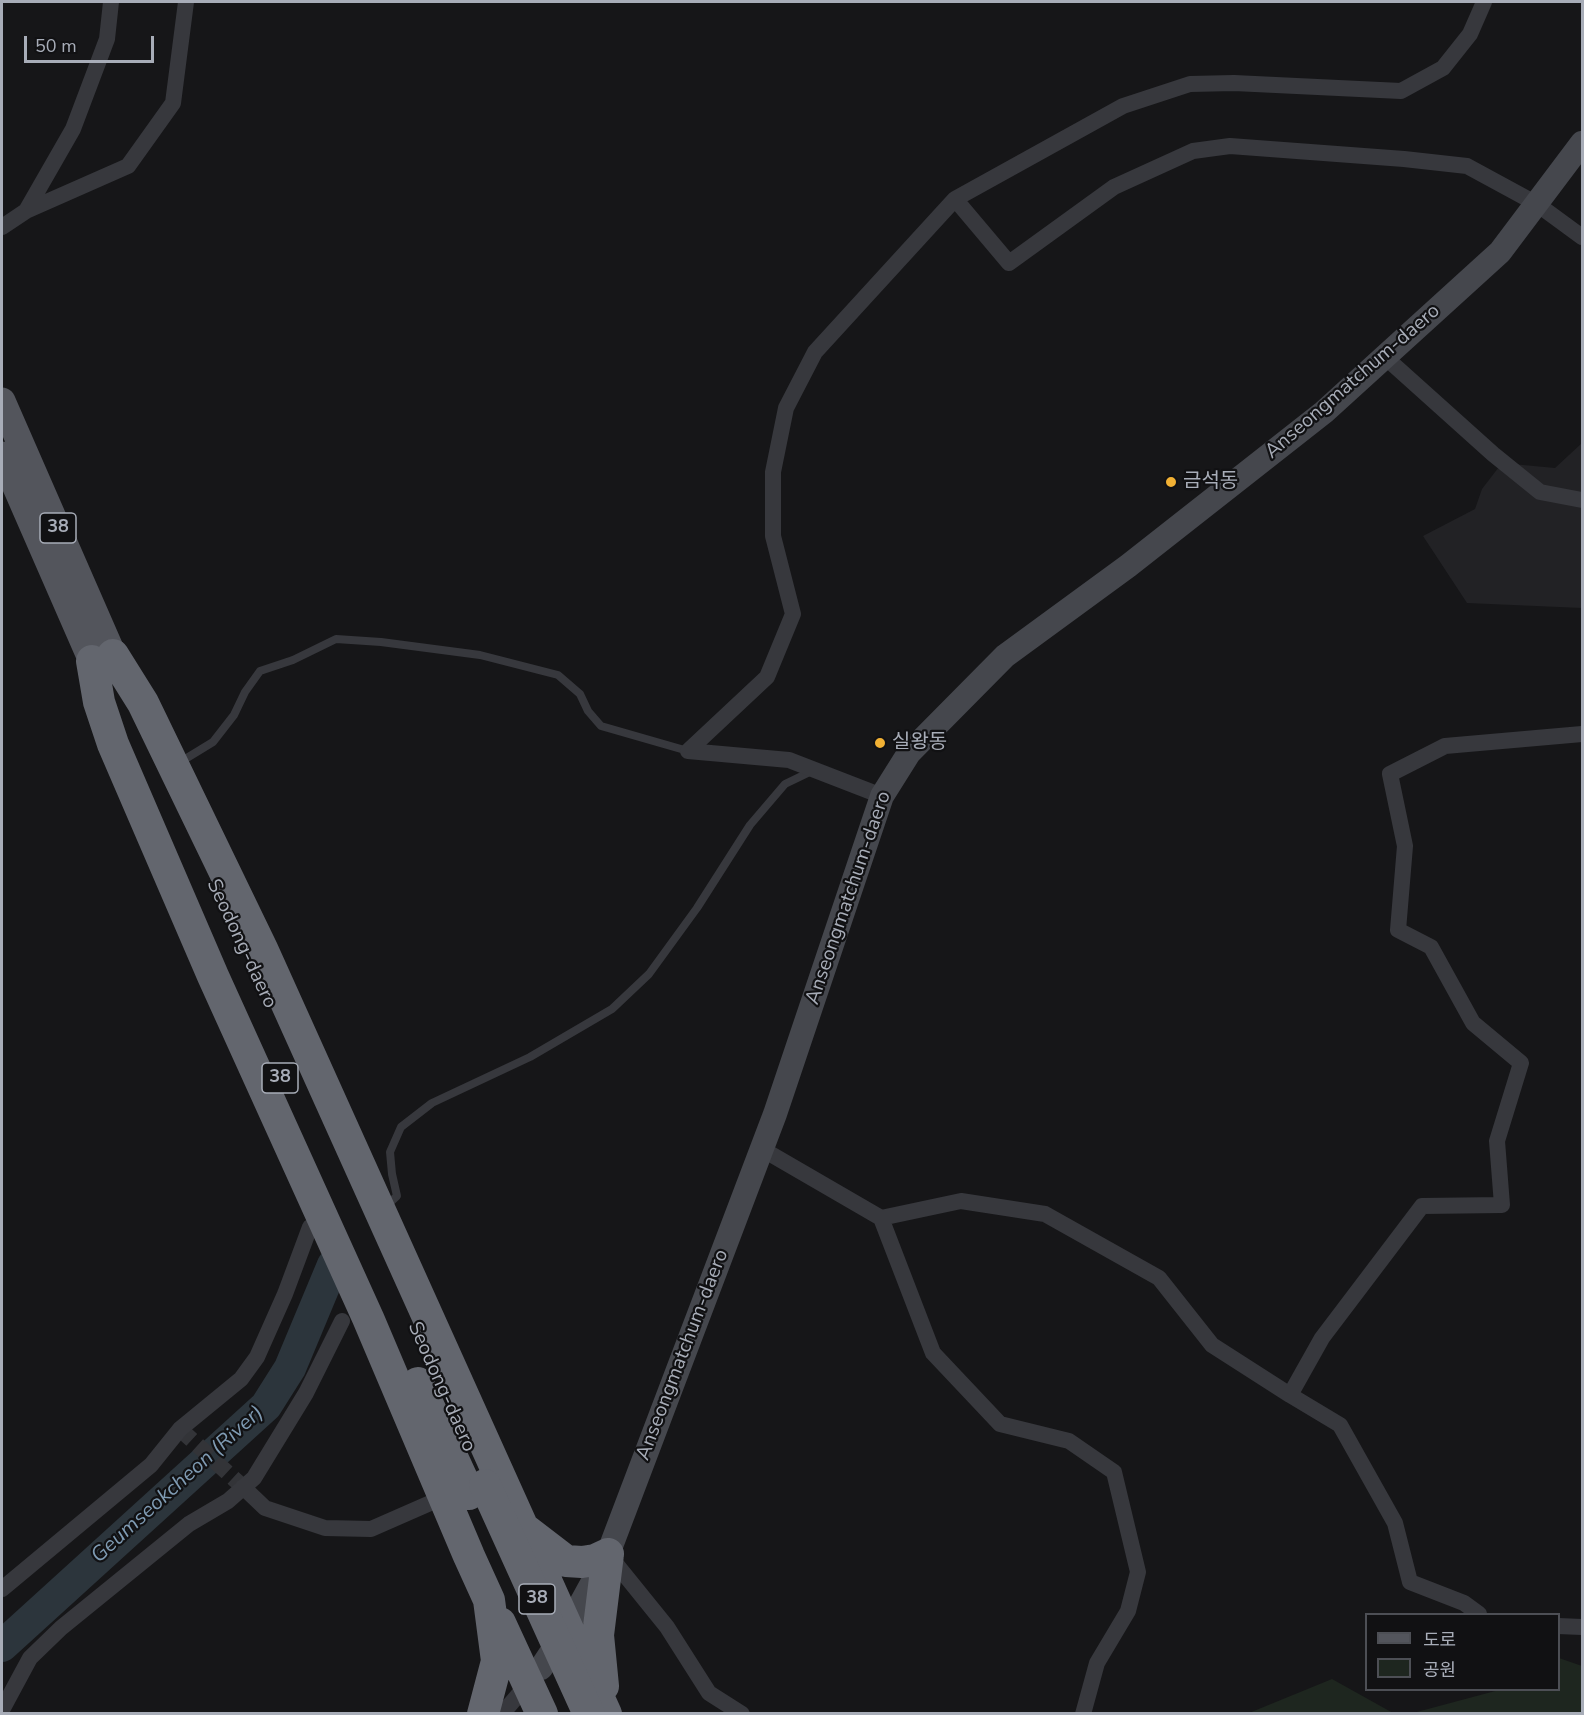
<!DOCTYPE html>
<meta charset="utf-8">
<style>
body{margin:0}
#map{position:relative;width:1584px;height:1715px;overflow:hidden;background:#161618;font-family:"Nunito Sans","Noto Sans KR",sans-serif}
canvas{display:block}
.frame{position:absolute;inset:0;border:3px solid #a8adb8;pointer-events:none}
.legend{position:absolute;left:1365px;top:1613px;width:195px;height:78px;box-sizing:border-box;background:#111113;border:2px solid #4d4f55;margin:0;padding:8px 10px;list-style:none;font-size:18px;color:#a8adb8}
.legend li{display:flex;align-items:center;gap:12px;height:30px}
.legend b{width:30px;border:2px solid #4d4f55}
.scale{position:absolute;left:24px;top:36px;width:130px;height:27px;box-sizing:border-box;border:3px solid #a8adb8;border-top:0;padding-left:8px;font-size:18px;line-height:21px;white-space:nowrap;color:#a8adb8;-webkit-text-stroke:4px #111113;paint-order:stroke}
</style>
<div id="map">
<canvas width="1584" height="1715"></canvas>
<div class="frame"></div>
<ul class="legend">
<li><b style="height:8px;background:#53555c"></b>도로</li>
<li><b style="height:16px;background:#1e261f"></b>공원</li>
</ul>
<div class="scale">50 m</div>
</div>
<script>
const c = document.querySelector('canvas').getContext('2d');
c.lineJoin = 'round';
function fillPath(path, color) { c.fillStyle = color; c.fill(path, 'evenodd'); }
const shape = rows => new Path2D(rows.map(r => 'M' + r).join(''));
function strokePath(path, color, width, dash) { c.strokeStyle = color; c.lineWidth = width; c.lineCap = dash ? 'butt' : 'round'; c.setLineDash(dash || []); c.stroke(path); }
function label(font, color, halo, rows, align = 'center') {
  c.font = font + ' "Nunito Sans","Noto Sans KR",sans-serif'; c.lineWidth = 4.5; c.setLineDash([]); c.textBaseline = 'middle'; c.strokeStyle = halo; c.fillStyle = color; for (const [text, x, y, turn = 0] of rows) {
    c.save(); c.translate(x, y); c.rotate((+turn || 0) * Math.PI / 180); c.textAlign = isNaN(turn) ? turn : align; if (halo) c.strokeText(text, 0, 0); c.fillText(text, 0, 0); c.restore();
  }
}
const built = shape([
 [1582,443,1582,608,1467,603,1423,536,1475,509,1482,489,1502,463,1555,468]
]);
const green = shape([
 [1559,1658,1582,1666,1582,1713,1413,1713,1499,1690,1558,1690],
 [1332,1679,1393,1713,1249,1713]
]);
const river = shape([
 [2,1646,266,1406,290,1368,333,1265]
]);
const streetTunnel = shape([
 [180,1429,243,1487]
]);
const lane = shape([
 [177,764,213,742,234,715,245,692,260,671,293,660,336,639,381,642,480,655,558,675,580,694,588,711,601,726,688,751],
 [384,1208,397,1196,392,1174,390,1152,401,1127,432,1103,530,1057,612,1009,649,974,697,908,750,825,785,784,814,770]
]);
const street = shape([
 [955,199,1123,106,1190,84,1234,83,1401,91,1443,68,1470,34,1484,2],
 [26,211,73,129,107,39,111,2],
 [2,227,26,211,128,166,173,103,186,2],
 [1385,357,1493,454,1540,492,1582,500],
 [882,796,789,760,688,751,767,677,793,614,773,536,773,472,786,408,815,352,955,199,1009,263,1114,187,1193,151,1230,146,1404,159,1467,166,1537,204,1582,237],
 [762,1149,881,1218,961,1201,1045,1214,1159,1278,1212,1345,1290,1395],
 [881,1218,933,1353,1000,1424,1069,1441,1114,1472,1138,1572,1128,1611,1097,1663,1083,1714],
 [243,1487,265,1508,325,1528,371,1529,444,1497],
 [608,1554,667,1627,709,1693,742,1714],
 [2,1589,151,1465,180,1429,241,1379,257,1357,285,1294,310,1227],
 [1479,1614,1464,1603,1410,1582,1395,1523,1340,1425,1290,1395,1322,1338,1422,1206,1502,1205,1497,1141,1521,1063,1473,1023,1431,947,1398,930,1405,846,1390,774,1445,746,1582,734],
 [1558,1626,1582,1627],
 [2,1710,30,1658,61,1628,189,1524,228,1501,254,1478,306,1393,342,1321],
 [502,1714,531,1680]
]);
const secondary = shape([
 [541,1668,567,1629,608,1554,775,1114,882,796,909,753,1005,656,1128,566,1324,412,1500,252,1582,143]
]);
const primary = shape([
 [2,401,113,655],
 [2,455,92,661]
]);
const highway = shape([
 [113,655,143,703,263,951,523,1528,566,1561,582,1562,595,1560,608,1554],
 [92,661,99,702,113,744,213,976,368,1318,469,1556,489,1600,497,1661,483,1714],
 [418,1383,469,1494],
 [525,1534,606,1714],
 [500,1623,542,1714],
 [603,1686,598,1635,608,1554]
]);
const highwayBridge = shape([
 [485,1485,589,1714]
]);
const markers = [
 [1171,482,6,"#f2b134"],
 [880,743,6,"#f2b134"]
];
const shields = [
 [58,528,36],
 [280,1078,36],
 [537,1599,36]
];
const shieldNames = [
 ["38",58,528],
 ["38",280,1078],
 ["38",537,1599]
];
const streetNames = [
 ["Anseongmatchum-daero",1353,382,-41],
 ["Anseongmatchum-daero",849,898,-71],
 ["Seodong-daero",241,944,65],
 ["Anseongmatchum-daero",683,1355,-69],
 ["Seodong-daero",441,1387,66]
];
const poiNames = [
 ["금석동",1183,482],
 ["실왕동",892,743]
];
const waterNames = [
 ["Geumseokcheon (River)",178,1485,-42]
];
fillPath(built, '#222225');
fillPath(green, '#1e261f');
strokePath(river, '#2c353c', 32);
strokePath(streetTunnel, '#333438', 16, [16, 8]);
strokePath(lane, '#37383d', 8);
strokePath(street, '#37383d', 16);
strokePath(secondary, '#45474d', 24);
strokePath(primary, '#53555c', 27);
strokePath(highway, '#63666e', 32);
strokePath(highwayBridge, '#63666e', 32);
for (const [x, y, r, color] of markers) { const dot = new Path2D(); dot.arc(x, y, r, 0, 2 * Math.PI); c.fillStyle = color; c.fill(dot); strokePath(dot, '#111113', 2); }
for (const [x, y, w] of shields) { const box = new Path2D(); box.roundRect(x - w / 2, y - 15, w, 30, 4.5); c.fillStyle = '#111113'; c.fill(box); strokePath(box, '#a8adb8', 1.5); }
label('bold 18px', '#a8adb8', null, shieldNames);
label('20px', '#a8adb8', '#111113', streetNames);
label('20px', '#a8adb8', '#111113', poiNames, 'left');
label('italic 21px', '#7f9bb3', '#111113', waterNames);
</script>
